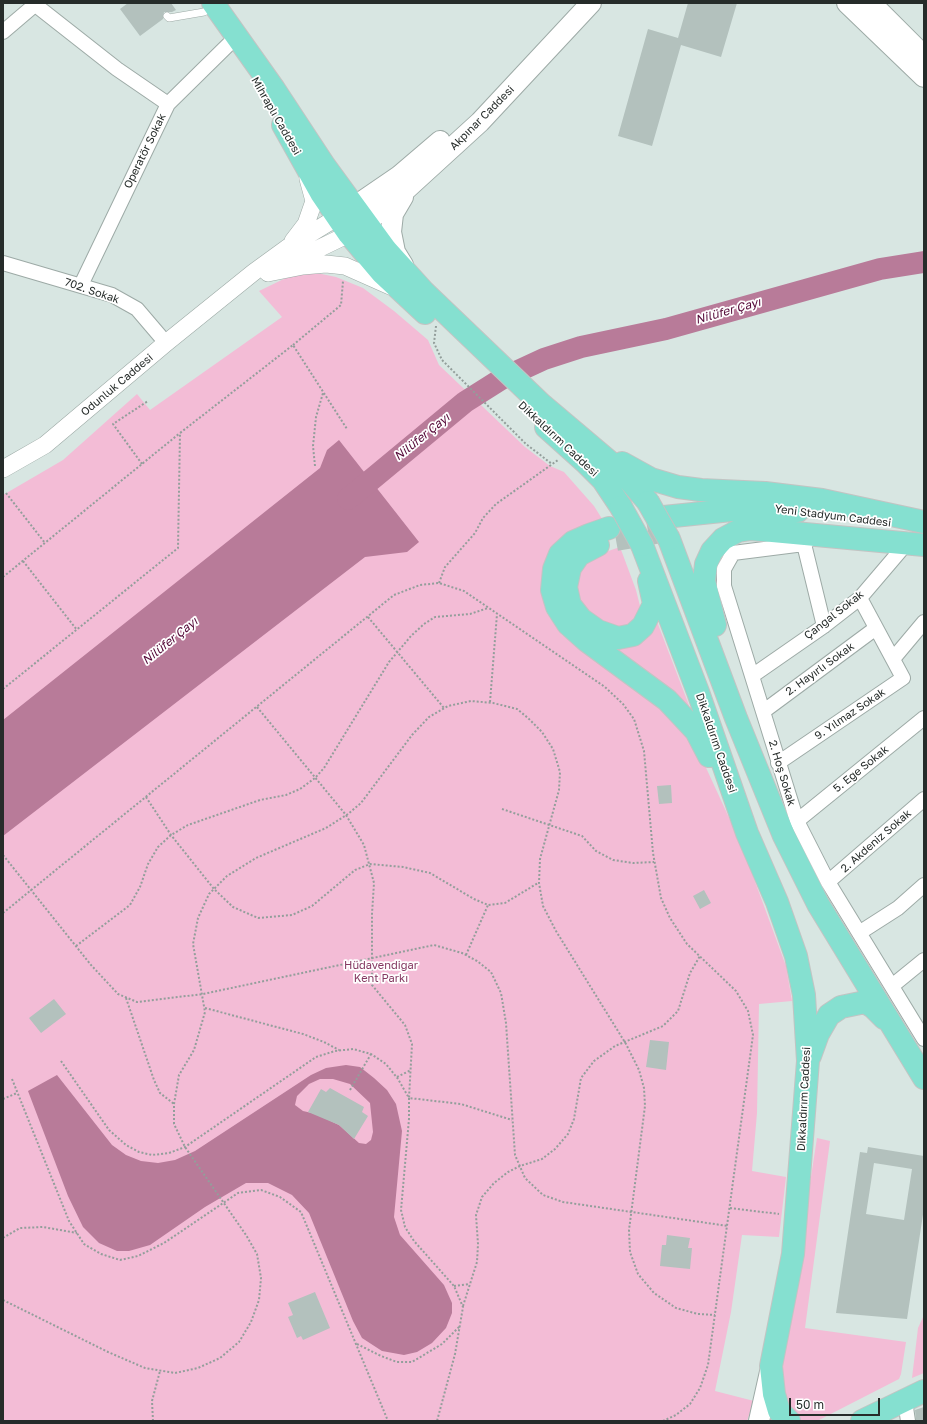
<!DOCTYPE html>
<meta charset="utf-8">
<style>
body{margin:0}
#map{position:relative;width:927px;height:1424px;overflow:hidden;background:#d8e6e2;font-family:"Golos Text",sans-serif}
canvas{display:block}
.frame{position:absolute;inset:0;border:4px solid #262c2a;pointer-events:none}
.scale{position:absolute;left:789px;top:1398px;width:91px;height:18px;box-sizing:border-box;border:2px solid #262c2a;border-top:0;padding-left:5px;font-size:12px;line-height:14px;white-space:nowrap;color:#262c2a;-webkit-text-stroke:3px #fff;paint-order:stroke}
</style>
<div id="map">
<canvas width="927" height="1424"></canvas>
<div class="frame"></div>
<div class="scale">50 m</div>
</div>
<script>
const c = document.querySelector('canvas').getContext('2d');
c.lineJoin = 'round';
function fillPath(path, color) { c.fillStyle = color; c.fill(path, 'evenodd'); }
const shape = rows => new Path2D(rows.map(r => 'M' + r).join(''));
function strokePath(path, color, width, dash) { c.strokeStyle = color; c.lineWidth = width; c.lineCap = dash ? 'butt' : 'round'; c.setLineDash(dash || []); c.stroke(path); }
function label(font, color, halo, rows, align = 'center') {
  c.font = font + ' "Golos Text",sans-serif'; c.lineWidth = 3.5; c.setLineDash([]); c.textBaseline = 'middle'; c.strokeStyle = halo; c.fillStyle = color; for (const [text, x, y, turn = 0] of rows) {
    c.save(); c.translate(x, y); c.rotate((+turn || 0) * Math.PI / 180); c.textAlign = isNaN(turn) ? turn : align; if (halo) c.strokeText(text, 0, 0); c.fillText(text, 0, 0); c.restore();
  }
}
const green = shape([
 [312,272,336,277,363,288,394,311,428,340,439,365,525,447,550,466,564,472,594,506,604,522,544,567,541,589,546,612,562,635,643,692,691,735,742,846,786,966,792,1001,759,1004,757,1113,752,1171,786,1177,779,1237,742,1235,731,1312,715,1391,754,1401,747,1421,3,1421,3,495,63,460,137,394,150,410,282,317,259,291,292,275],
 [620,547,636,590,640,606,638,615,626,628,616,629,579,607,574,583,576,572,588,558],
 [656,619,695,721,599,639],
 [817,1138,830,1141,805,1328,906,1342,901,1374,899,1379,817,1421,805,1421,800,1420,790,1412,780,1378],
 [924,1315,924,1373,912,1378,918,1328]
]);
const water = shape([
 [339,440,419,542,407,552,365,557,3,836,3,720,320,468,327,450],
 [346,1065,360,1067,374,1078,387,1090,396,1104,402,1131,394,1217,400,1235,444,1285,452,1303,452,1313,446,1328,432,1343,417,1352,404,1355,382,1351,362,1338,353,1321,309,1213,292,1195,268,1183,246,1183,205,1207,150,1245,129,1251,117,1251,99,1243,83,1227,68,1196,28,1091,57,1075,112,1145,126,1155,141,1161,158,1163,175,1160,195,1151,311,1075,326,1068],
 [320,1079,333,1079,350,1084,370,1103,373,1132,371,1140,366,1144,359,1143,339,1125,316,1114,303,1111,295,1105,297,1096,309,1084]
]);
const river = shape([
 [348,499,465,402,503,378,544,359,581,347,666,329,880,269,924,262]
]);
const building = shape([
 [128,3,171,3,176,10,172,12,164,12,163,19,140,36,120,9],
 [688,3,737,3,721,57,681,45,652,146,618,136,648,29,678,38],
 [671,785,672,803,659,804,657,786],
 [704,890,711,903,700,909,693,896],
 [54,999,66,1014,41,1033,29,1018],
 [650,1040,669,1042,666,1070,646,1067],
 [330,1088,364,1107,362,1112,368,1116,354,1139,339,1125,308,1112,321,1089,326,1092],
 [868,1147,924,1156,924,1208,907,1319,836,1313,860,1152,867,1153],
 [874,1163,912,1169,904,1220,866,1214],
 [667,1235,690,1238,688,1248,692,1248,690,1269,660,1266,662,1245,666,1245],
 [315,1292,330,1328,303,1340,301,1336,297,1338,288,1317,293,1315,288,1303],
 [924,1407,924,1421,916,1421,915,1410]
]);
const primaryTunnel = shape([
 [616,540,672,530]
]);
const path = shape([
 [436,326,434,343,442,360,526,444,552,464],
 [293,345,341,305,343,281],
 [142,464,113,424,148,401],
 [315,466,313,446,316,417,323,393],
 [6,493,45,543],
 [23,561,77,630],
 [3,577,180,433],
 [439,583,445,567,475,533,483,518,496,504,558,460],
 [368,617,444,708],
 [3,689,178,548,180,433,293,345,347,429],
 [490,702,497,614],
 [257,707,346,815,364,845,374,883,372,914,372,985,405,1025,412,1044,409,1098,461,1104,512,1120],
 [146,797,171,835,214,889,233,907,258,918,292,915,312,906,355,870,370,864,403,867,430,873,474,899,488,905,505,903,538,883],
 [502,809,582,836,596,851,613,860,633,863,654,862],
 [3,855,91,965,118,994,137,1002,203,994,434,945,462,953,477,961,491,972,501,993,506,1023,515,1155,525,1178,543,1195,563,1202,728,1226],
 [3,913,394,595,420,585,439,583,464,591,605,687,623,704,634,719,644,751,653,853,661,898,670,918,687,944,736,991,748,1011,753,1035,708,1365,700,1388,690,1404,676,1415,663,1421],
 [76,946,130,905,140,887,148,864,158,847,171,835,188,825,260,800,286,795,300,789,315,778,324,768,389,662,411,636,424,624,435,617,470,614,488,608],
 [466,955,488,905],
 [126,998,154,1080,160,1093,174,1104],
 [205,1008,303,1034,324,1042,339,1050],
 [61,1061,109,1130,126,1145,139,1152,152,1155,169,1153,185,1147,316,1057,335,1051,353,1049,371,1054,386,1064,398,1079,409,1098,409,1119,401,1210,405,1227,414,1241,454,1286,463,1307,455,1354,437,1421],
 [397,1077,411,1070],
 [12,1079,69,1221,84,1244,101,1254,120,1260,138,1256,164,1243,238,1193,261,1190,280,1197,301,1212,388,1421],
 [350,1090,371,1054],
 [3,1099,17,1093],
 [730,1208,779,1214],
 [3,1238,20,1228,43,1227,77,1233],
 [454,1286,470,1284],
 [3,1300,108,1352,145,1368,175,1373,198,1368,220,1358,239,1342,251,1322,259,1300,261,1278,257,1254,246,1235,185,1147,174,1124,174,1104,179,1075,194,1050,205,1012,193,944,198,918,209,894,227,876,256,858,326,828,348,814,361,803,412,735,429,717,448,706,471,701,493,703,517,709,528,718,542,732,553,749,560,772,559,790,540,859,539,883,543,906,556,931,626,1044,639,1070,644,1088,645,1106,629,1230,630,1252,638,1274,654,1293,676,1308,698,1314,715,1315],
 [463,1306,477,1262,478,1244,476,1215,482,1197,494,1183,508,1172,520,1166,542,1159,555,1149,568,1134,574,1119,581,1078,594,1061,615,1046,663,1026,678,1011,690,973,700,956],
 [357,1344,381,1356,397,1362,412,1362,442,1344,459,1327],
 [153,1421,152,1401,160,1371]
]);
const service = shape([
 [167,16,169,18,204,12]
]);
const minor = shape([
 [33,3,117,69,168,104,81,285],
 [3,32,37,3],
 [168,104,230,43],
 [3,263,112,295,137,309,166,343],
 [811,538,804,544,824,626],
 [804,544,733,553,724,569,724,586,797,821,828,882,924,1039],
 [893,659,924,622],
 [752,676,824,626,860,598,906,544],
 [764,711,876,628],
 [778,763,903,678,860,598],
 [797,821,924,718],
 [828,882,924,799],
 [859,933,898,908,924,885],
 [892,986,924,960],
 [905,1401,908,1421]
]);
const tertiary = shape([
 [293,241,306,224,314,201,308,179],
 [291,262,349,234],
 [268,273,303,266,326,264,345,266,390,286],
 [3,469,45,445,166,343,254,272,287,248,336,218]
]);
const secondary = shape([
 [847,3,924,77],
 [871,3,924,56],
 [403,197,393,214,391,232,395,252,403,265],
 [342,215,399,176,440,141],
 [354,231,388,206,480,122,591,3],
 [759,1421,770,1372]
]);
const primary = shape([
 [213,3,274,89,324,165,386,250,424,292,541,404,625,475,648,502],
 [283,125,321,193,349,234,382,273,425,313],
 [546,427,585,462,603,480,621,507],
 [622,463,651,479,678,487,701,490,765,493,822,500,924,522],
 [664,517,741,509,798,511],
 [609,528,589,535,573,542,560,554,554,569,552,590,557,607,568,624,587,641,667,700,696,731,709,756],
 [669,539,736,718,784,836,818,904,924,1078],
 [598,545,579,555,570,568,566,587,570,605,581,619,598,631,618,638,633,635,643,626,654,604,649,581],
 [642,545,698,692,747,833,777,902,796,956,804,995,808,1061,793,1254,771,1366,774,1394,779,1411,789,1421],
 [715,625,704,581,706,564,712,551,723,539,738,531,751,529,924,545],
 [810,1056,818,1034,829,1015,841,1007,865,1002,873,1007,884,1018],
 [862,1421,924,1391]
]);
const primaryBridge = shape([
 [648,502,669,539],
 [621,507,642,545]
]);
const streetNames = [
 ["Mihraplı Caddesi",276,116,60],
 ["Akpınar Caddesi",482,118,-45],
 ["Operatör Sokak",145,151,-64],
 ["702. Sokak",92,291,19],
 ["Odunluk Caddesi",117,385,-40],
 ["Dikkaldırım Caddesi",558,439,43],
 ["Yeni Stadyum Caddesi",833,516,7],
 ["Çangal Sokak",834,615,-38],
 ["2. Hayırlı Sokak",820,669,-36],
 ["9. Yılmaz Sokak",850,714,-34],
 ["Dikkaldırım Caddesi",716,743,71],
 ["5. Ege Sokak",861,769,-39],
 ["2. Hoş Sokak",782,773,73],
 ["2. Akdeniz Sokak",876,841,-41],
 ["Dikkaldırım Caddesi",804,1099,-87]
];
const parkNames = [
 ["Hüdavendigar",381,966],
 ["Kent Parkı",381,979]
];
const waterNames = [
 ["Nilüfer Çayı",728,311,-16],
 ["Nilüfer Çayı",422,437,-39],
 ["Nilüfer Çayı",170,641,-39]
];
fillPath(green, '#f3bcd6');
fillPath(water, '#b87b99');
strokePath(river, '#b87b99', 22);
fillPath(building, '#b3c1bd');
strokePath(primaryTunnel, '#b4c1bd', 22, [22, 11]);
strokePath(service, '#9daaa6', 8);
strokePath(minor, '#9daaa6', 16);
strokePath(tertiary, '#9daaa6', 18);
strokePath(secondary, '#9daaa6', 22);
strokePath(primary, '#c2c4c3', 24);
strokePath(path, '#939e9b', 2, [2, 2]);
strokePath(service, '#fff', 7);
strokePath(minor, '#fff', 14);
strokePath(tertiary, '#fff', 17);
strokePath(secondary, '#fff', 20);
strokePath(primary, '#85e0d0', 22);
strokePath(primaryBridge, '#c2c4c3', 24, []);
strokePath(primaryBridge, '#85e0d0', 22);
label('11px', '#262c2a', '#fff', streetNames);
label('11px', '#853962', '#fff', parkNames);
label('italic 12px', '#550938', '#fff', waterNames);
</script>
